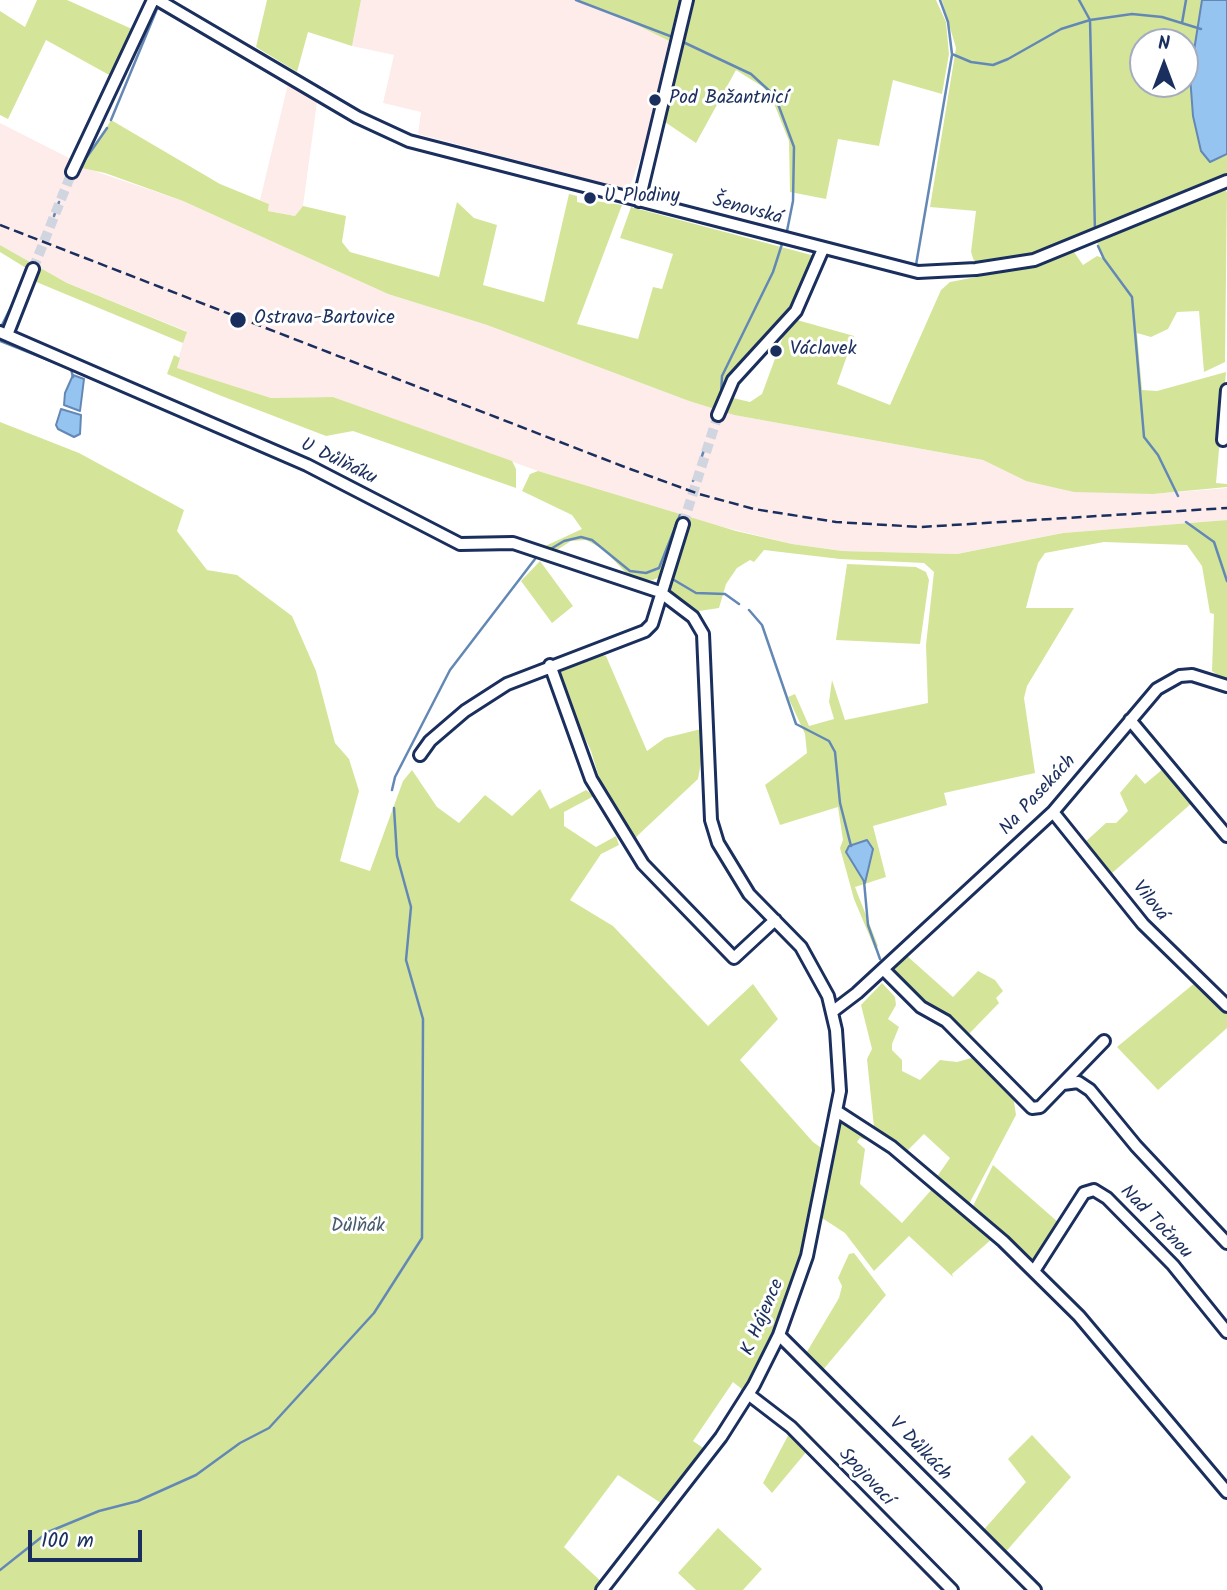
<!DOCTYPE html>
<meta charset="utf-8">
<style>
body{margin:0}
#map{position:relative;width:1227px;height:1590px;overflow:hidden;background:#fff;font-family:Kalam,sans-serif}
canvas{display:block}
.north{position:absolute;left:1129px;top:28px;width:70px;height:70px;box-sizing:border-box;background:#fff;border:2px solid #a4acbf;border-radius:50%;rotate:0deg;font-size:19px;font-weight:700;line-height:28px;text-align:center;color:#1b2f5e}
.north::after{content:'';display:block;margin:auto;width:24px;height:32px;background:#1b2f5e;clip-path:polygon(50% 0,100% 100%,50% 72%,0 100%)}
.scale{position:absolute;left:28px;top:1530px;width:114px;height:32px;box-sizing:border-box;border:4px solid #1b2f5e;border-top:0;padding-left:9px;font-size:21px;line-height:24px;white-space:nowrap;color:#1b2f5e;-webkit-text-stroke:5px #fff;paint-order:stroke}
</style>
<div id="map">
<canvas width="1227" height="1590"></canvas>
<div class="north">N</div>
<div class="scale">100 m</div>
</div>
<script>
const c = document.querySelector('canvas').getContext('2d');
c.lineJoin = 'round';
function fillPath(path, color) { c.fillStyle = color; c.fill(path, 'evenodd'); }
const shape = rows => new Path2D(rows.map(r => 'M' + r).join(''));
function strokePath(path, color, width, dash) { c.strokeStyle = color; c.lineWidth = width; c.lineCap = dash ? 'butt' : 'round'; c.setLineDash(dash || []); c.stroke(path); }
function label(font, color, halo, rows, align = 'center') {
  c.font = font + ' Kalam,sans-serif'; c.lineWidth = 6; c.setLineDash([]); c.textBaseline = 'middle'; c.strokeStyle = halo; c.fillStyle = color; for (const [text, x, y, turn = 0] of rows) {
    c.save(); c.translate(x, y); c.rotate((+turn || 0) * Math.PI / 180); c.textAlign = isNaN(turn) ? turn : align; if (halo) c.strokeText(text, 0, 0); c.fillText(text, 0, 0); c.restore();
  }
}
const built = shape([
 [361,0,576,0,611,12,669,41,648,137,630,186,626,189,418,134,421,112,383,103,394,55,352,46],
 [288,84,317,102,303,206,295,216,268,211,269,204,260,200],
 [0,123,69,158,71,163,183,201,388,294,487,325,689,401,734,415,983,460,1026,481,1153,494,1227,488,1227,520,1063,533,957,554,842,551,792,544,691,519,538,471,333,397,271,398,176,368,186,331,67,283,0,245]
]);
const green = shape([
 [37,0,67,0,132,29,111,76,46,40,8,119,0,115,0,11,25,27],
 [267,0,361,0,352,46,308,32,297,72,256,47],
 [576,0,679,0,669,41,611,12],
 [695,0,936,0,946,22,949,54,942,94,893,80,879,146,838,139,826,199,790,192,789,141,771,96,763,87,736,70,696,143,665,122],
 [942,0,1202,0,1190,76,1193,116,1201,151,1210,161,1227,154,1227,177,1042,253,985,262,974,261,971,252,976,211,930,207,956,48],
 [1143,42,1185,42,1185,84,1143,84],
 [111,120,220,184,269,204,268,211,295,216,303,206,346,216,342,242,350,252,439,277,457,202,474,218,497,225,483,285,544,302,569,194,577,196,577,202,586,204,589,200,622,205,577,324,638,339,653,287,662,289,673,254,620,238,631,207,815,256,793,309,724,388,733,398,750,402,762,394,783,337,797,320,854,336,837,384,890,405,941,290,950,282,1040,265,1074,252,1083,265,1097,256,1103,258,1097,242,1223,188,1227,192,1225,362,1204,372,1199,311,1177,312,1168,329,1151,337,1137,333,1142,390,1157,391,1226,372,1216,483,1227,484,1227,487,1153,494,1074,492,1026,481,983,460,734,415,689,401,487,325,388,294,183,201,105,173,82,168],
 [0,245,67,283,187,332,183,343,22,276,26,268,0,252],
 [174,355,180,358,177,368,271,398,333,397,512,461,516,469,516,488,353,431,326,436,219,395,167,374],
 [0,422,79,453,184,510,177,531,207,570,237,575,292,616,316,671,335,743,349,759,359,791,340,861,370,871,403,781,412,770,437,807,459,823,485,795,512,816,540,789,550,809,586,790,594,796,564,812,564,826,596,847,616,836,619,845,601,854,570,900,613,926,708,1026,753,984,778,1019,740,1060,813,1142,827,1152,807,1256,748,1394,733,1382,693,1441,709,1452,667,1507,618,1475,564,1547,605,1585,602,1590,0,1590],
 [538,471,736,531,792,544,842,551,957,554,1063,533,1227,520,1227,682,1212,671,1214,614,1210,613,1202,566,1187,545,1104,542,1045,553,1038,563,1026,608,1074,608,1027,686,1024,698,1035,773,944,793,947,805,873,826,886,877,855,887,878,946,875,949,854,899,840,848,843,840,838,807,780,825,765,785,807,753,805,734,788,697,795,694,809,726,834,719,829,702,832,680,845,720,928,703,926,645,934,572,924,563,840,559,764,550,754,562,750,560,737,568,726,584,719,608,699,611,672,595,668,585,686,535,678,531,664,575,653,580,631,578,603,549,586,540,571,541,554,552,541,548,582,529,572,515,522,491,530,474],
 [540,561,573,606,552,623,521,581],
 [847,564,916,567,926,572,929,580,920,644,836,640],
 [597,654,606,656,647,751,665,738,701,729,703,751,698,779,635,838,631,836,601,784,591,751,557,677,557,668],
 [1164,768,1193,802,1111,874,1084,843,1106,823,1116,823,1128,811,1120,793,1136,774,1145,784],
 [906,955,953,997,978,971,995,980,1003,991,996,998,999,1003,967,1036,890,970],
 [1196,982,1210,995,1208,999,1212,998,1227,1012,1227,1028,1158,1090,1117,1047],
 [882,983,895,997,896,1005,888,1019,899,1027,892,1044,892,1050,902,1060,902,1071,920,1080,940,1060,957,1062,975,1057,1013,1095,1016,1115,969,1204,936,1178,950,1158,924,1134,905,1153,874,1127,867,1059,872,1049,861,1005],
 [841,1120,867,1133,867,1140,860,1138,857,1142,865,1149,860,1184,902,1223,933,1188,993,1238,952,1274,953,1277,909,1236,874,1271,845,1233,819,1216],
 [993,1165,1059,1223,1033,1262,973,1206],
 [854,1253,886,1295,822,1371,805,1355,839,1298,842,1286,838,1278,849,1254],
 [791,1430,807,1451,772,1493,763,1483],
 [1032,1435,1071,1477,1003,1555,980,1534,1026,1482,1008,1459],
 [718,1528,762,1569,743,1590,696,1590,678,1573]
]);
const water = shape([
 [1202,0,1227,0,1227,154,1210,162,1201,151,1193,116,1190,76,1202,0],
 [73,375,84,379,80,411,64,405,65,393,73,375],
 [61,409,81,415,80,434,74,437,58,429,56,425,61,409],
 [867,840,873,849,865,883,846,852,849,846,867,840]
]);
const stream = shape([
 [576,0,670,36],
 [940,0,948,22,952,54,971,62,993,65,1008,59,1061,29,1090,20,1132,14,1162,17,1201,29],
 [1079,0,1090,20,1095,232],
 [1182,23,1186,0],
 [683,42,751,74,775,96,794,147,793,201,787,231],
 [111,120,159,4],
 [80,167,107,128],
 [54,216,59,202],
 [1098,246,1104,259,1132,297,1144,437,1158,455,1178,496],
 [37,252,38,251],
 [916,265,952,55],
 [0,329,19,291],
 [0,341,71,369,73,377],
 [721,395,722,376,773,272,782,244],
 [701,459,704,450],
 [693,481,694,479],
 [1186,522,1214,542,1227,581],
 [549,550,564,541,581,537,592,540,630,571,646,573,659,568,680,515],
 [669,577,696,593,725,594,739,604],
 [749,610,762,625,796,724,829,741,835,752,840,803,851,846],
 [392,790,395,777,450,670,535,559],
 [864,881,868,925,880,959],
 [0,1570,48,1532,99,1511,138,1501,196,1475,240,1443,269,1428,374,1313,422,1238,423,1019,406,960,411,907,397,856,394,808]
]);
const minorTunnel = shape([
 [33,269,72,172],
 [683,524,718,415]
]);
const minor = shape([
 [158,0,357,117,409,141,918,272,976,269,1034,260,1227,181],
 [72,172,153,0],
 [639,201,687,0],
 [0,332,307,465,460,544,513,543,660,592,693,617,703,634,711,820,718,843,749,894,801,947,828,996,836,1030,840,1091,807,1256,779,1335,754,1385,721,1437,602,1590],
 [7,335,33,269],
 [718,415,733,380,796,311,823,249],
 [1223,440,1227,390],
 [550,665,591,779,643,864,734,958,775,920],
 [1130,720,1227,836],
 [420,755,430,741,465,711,507,684,645,631,652,624,683,524],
 [1053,812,1143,924,1227,1006],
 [883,969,921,1007,946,1021,1032,1108,1040,1107,1104,1041],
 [832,1012,857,993,1053,812,1157,689,1180,676,1192,675,1227,686],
 [1063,1084,1078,1082,1090,1090,1136,1146,1227,1243],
 [838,1112,892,1147,1003,1241,1079,1316,1227,1492],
 [1034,1271,1084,1193,1094,1190,1107,1198,1173,1265,1227,1332],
 [779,1335,1035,1590],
 [748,1394,791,1427,952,1590]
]);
const rail = shape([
 [0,225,622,466,699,494,754,509,836,522,921,527,1227,508]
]);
const markers = [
 [655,100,7,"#1b2f5e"],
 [590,198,7,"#1b2f5e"],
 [238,320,9,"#1b2f5e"],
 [776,351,7,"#1b2f5e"]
];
const poiNames = [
 ["Pod Bažantnicí",669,100],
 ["U Plodiny",604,198],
 ["Ostrava-Bartovice",254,320],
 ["Václavek",790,351]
];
const streetNames = [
 ["Šenovská",747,211,15],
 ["U Důlňáku",338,463,26],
 ["Na Pasekách",1039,796,-47],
 ["Vilová",1149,902,51],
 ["Nad Točnou",1155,1223,46],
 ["K Hájence",764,1318,-67],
 ["V Důlkách",919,1450,46],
 ["Spojovací",865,1478,47]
];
const parkNames = [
 ["Důlňák",358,1228]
];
fillPath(built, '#feeceb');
fillPath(green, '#d4e599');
fillPath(water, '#95c4f0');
strokePath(water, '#6488b6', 2);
strokePath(stream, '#6488b6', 2.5);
strokePath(minorTunnel, '#d1d5df', 10, [10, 5]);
strokePath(minor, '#1b2f5e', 16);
strokePath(minor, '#fff', 10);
strokePath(rail, '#1b2f5e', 2.5, [10, 5]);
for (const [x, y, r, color] of markers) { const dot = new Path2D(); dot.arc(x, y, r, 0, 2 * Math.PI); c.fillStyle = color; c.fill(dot); strokePath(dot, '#fff', 2.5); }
label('19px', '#1b2f5e', '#fff', poiNames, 'left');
label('19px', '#1b2f5e', '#fff', streetNames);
label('19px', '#495c6d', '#fff', parkNames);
</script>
